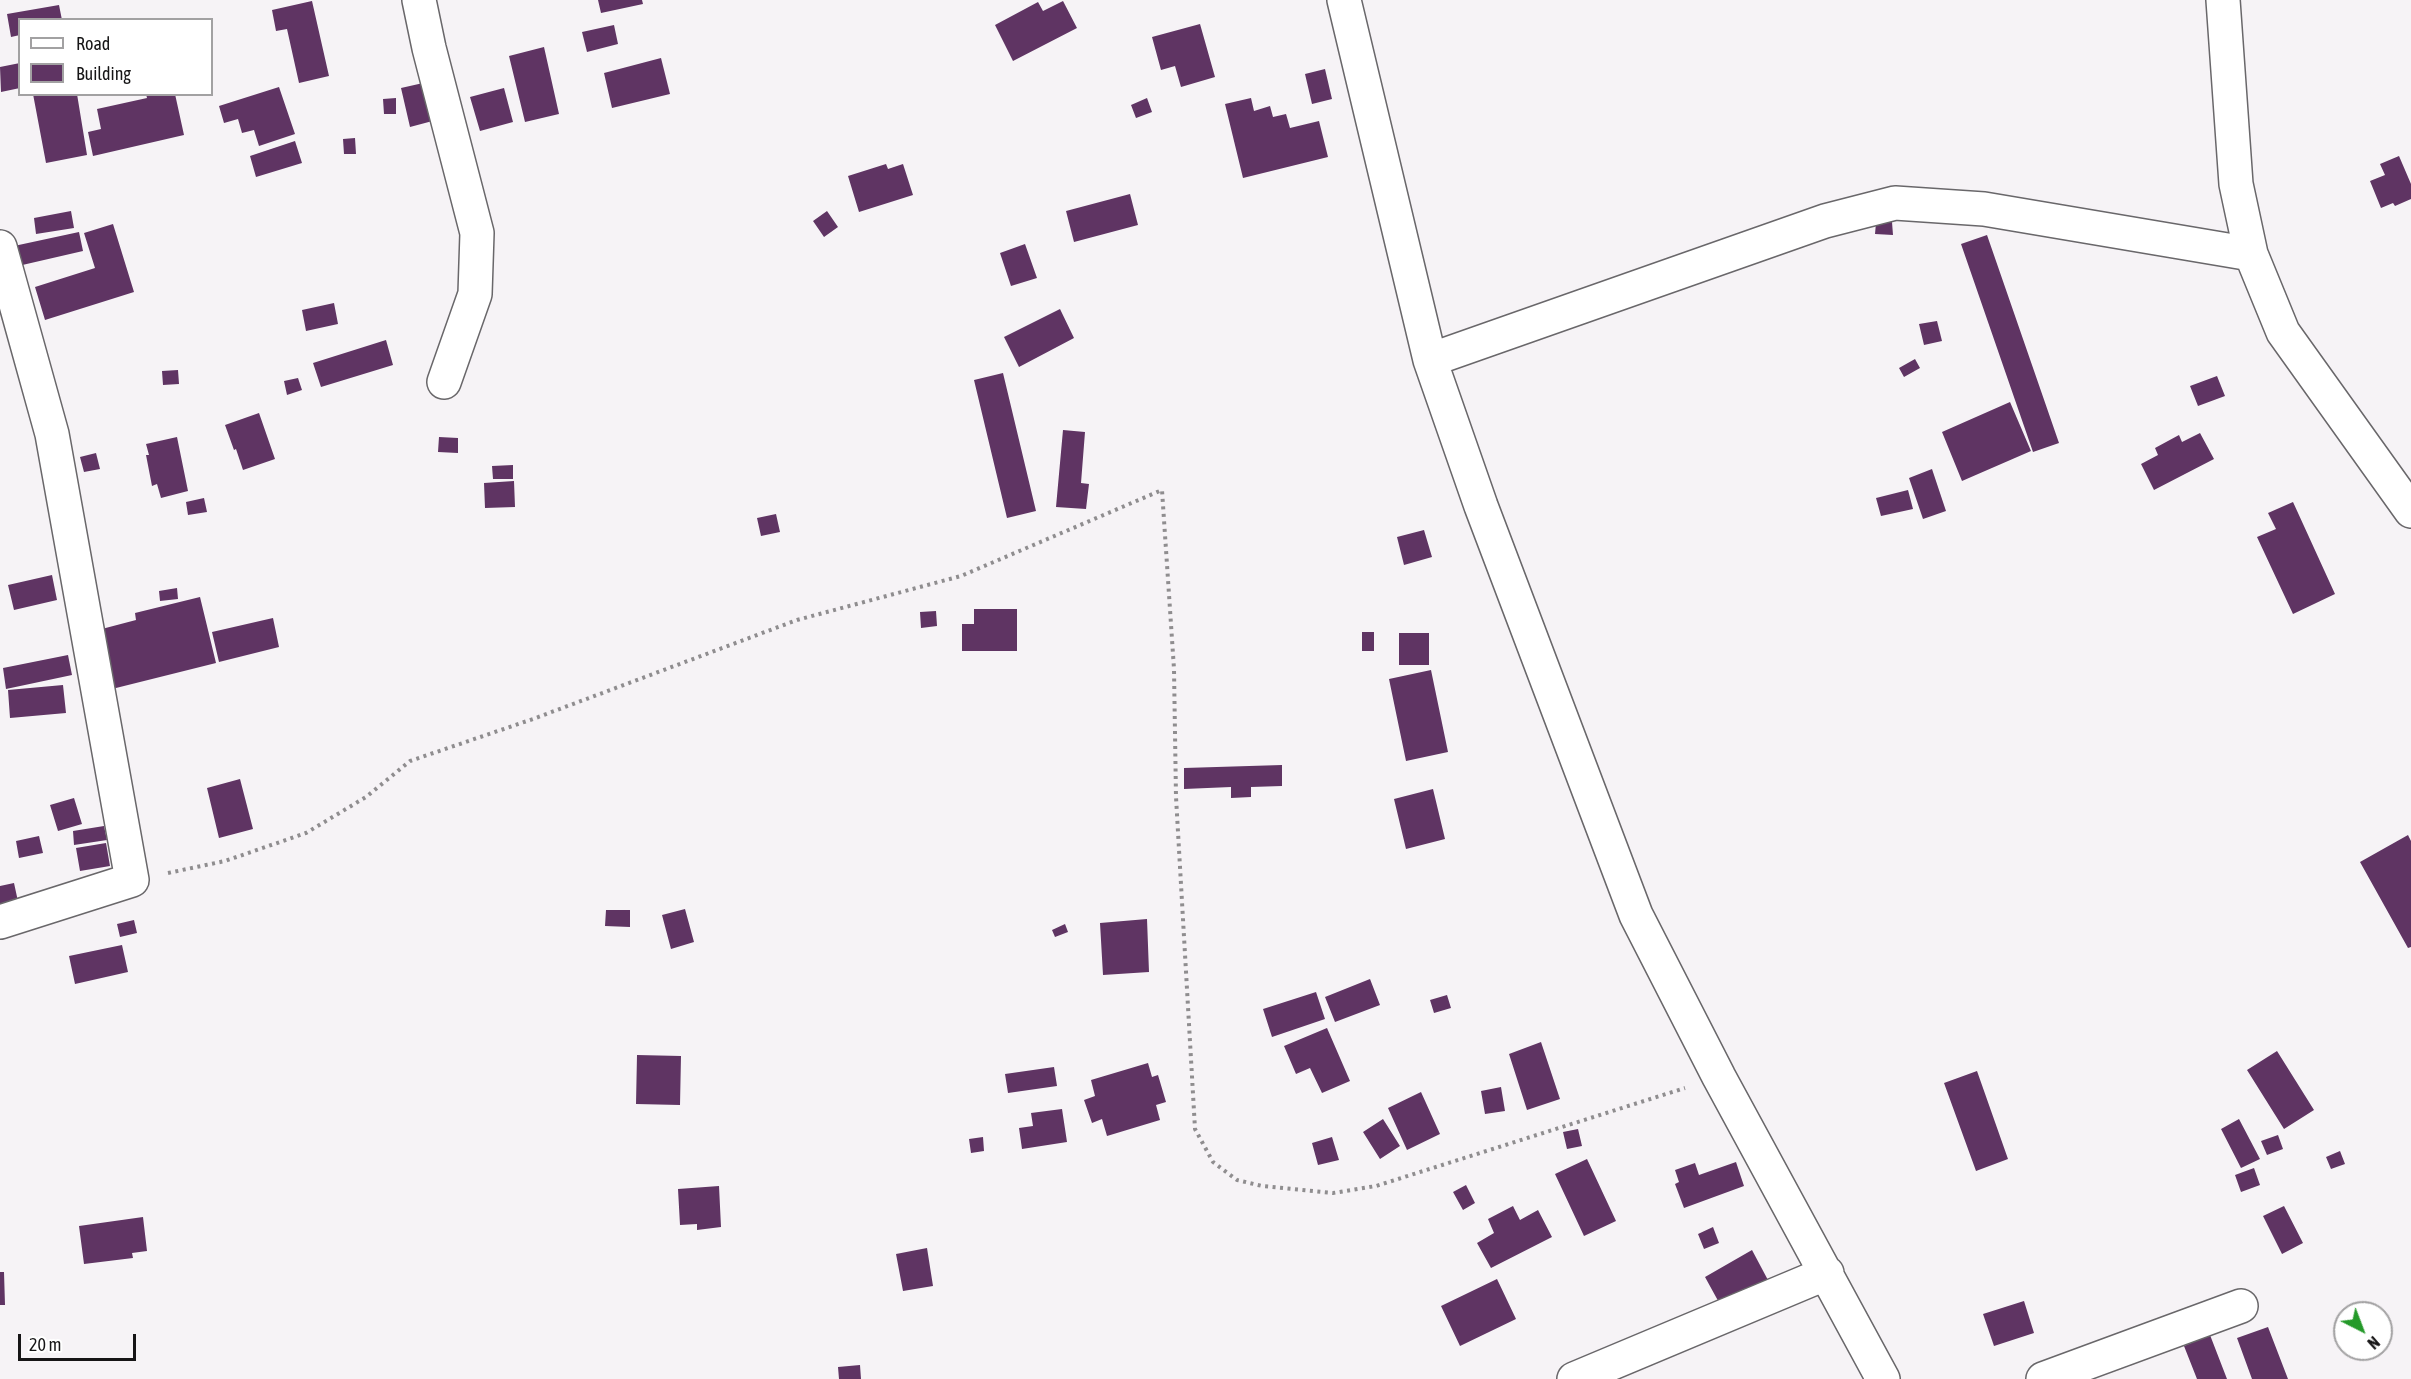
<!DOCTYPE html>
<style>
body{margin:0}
#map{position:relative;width:2411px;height:1379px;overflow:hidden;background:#f6f3f6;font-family:"Asap Condensed",sans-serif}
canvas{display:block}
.legend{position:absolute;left:18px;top:18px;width:195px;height:78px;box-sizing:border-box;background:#fff;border:2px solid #a2a1a2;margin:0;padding:8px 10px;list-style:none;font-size:18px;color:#161516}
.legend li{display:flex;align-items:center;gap:12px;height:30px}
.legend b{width:30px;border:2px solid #a2a1a2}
.north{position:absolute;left:2333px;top:1301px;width:60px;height:60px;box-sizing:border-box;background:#fff;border:2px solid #a2a1a2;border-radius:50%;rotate:138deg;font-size:16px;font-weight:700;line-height:24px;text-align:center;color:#161516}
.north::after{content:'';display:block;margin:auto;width:21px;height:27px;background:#249929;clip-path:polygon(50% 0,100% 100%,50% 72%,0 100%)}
.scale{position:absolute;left:18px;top:1334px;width:118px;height:27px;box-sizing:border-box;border:3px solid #161516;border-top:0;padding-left:8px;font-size:18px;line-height:21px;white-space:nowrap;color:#161516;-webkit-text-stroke:4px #fff;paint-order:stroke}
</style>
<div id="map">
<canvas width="2411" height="1379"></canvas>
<ul class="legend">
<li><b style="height:8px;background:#fff"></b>Road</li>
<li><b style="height:16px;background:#5f3463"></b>Building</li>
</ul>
<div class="north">N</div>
<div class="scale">20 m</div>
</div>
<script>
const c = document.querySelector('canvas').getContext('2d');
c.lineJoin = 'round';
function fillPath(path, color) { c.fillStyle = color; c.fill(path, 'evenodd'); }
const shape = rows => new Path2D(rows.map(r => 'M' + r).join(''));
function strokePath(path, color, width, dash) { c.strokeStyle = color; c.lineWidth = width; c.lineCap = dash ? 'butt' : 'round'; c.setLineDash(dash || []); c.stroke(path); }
const building = shape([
 [598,0,642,0,643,4,601,13],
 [312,1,329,76,299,83,287,29,276,31,272,10],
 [1063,1,1077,28,1013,61,995,25,1038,2,1043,11],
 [59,5,62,20,20,20,20,35,11,37,7,14],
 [1200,24,1215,77,1181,87,1175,66,1161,70,1152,37],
 [614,25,618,44,587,52,582,32],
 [544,47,559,114,525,122,509,56],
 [661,58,670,94,612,108,604,73],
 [20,63,20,88,1,92,0,67],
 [1325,69,1332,99,1312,104,1305,74],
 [432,81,440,119,410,127,401,88],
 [279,87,295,134,259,146,254,130,242,133,238,119,224,123,219,106],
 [504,88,513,122,480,131,470,97],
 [33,94,77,94,87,155,46,163],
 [146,94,175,94,184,135,93,156,88,132,101,129,97,109,147,98],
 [396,98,396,114,384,114,383,99],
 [1147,98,1152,112,1136,118,1131,105],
 [1251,98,1254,111,1270,106,1273,117,1286,114,1290,128,1319,121,1328,157,1243,178,1225,104],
 [355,138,356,154,344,154,343,139],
 [295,141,302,163,256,177,250,156],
 [2399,156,2411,184,2411,199,2395,206,2393,203,2381,208,2370,181,2385,175,2380,164],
 [886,164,888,169,903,164,913,195,859,212,848,176],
 [1130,194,1138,225,1074,242,1066,211],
 [71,211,74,228,36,234,34,218],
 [827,211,838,227,824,237,813,221],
 [1892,222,1893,235,1875,234,1876,223],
 [113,224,134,292,45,320,35,287,95,268,84,233],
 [79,232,83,251,18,266,14,246],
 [1987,235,2059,443,2033,452,1961,244],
 [1025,244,1037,278,1011,286,1000,253],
 [334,303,338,324,306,331,302,310],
 [1060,309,1074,338,1019,367,1004,337],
 [1937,321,1942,341,1924,345,1919,324],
 [386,340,393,365,321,387,313,363],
 [1915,359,1920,368,1904,377,1899,368],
 [178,370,179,384,163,385,162,371],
 [1003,373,1036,511,1007,518,974,380],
 [2217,376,2225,396,2198,406,2190,386],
 [298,378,302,390,287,395,284,381],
 [2010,402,2031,451,1962,481,1942,432],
 [259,413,275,459,243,470,236,449,234,450,225,425],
 [1063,430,1085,432,1081,483,1089,484,1086,509,1056,507],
 [2200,433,2214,459,2154,490,2141,464,2158,455,2155,448,2179,435,2182,442],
 [177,437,188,491,161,498,157,484,152,486,146,455,149,455,146,444],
 [439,437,458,438,458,453,438,452],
 [96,453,100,469,84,472,80,457],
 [513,465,513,479,493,479,492,466],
 [1932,469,1946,511,1923,519,1909,478],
 [514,481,515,507,485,508,484,483],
 [1908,490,1913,509,1881,516,1876,498],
 [204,498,207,512,188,515,186,502],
 [2293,502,2335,594,2293,614,2257,537,2276,529,2268,513],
 [776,514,780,532,761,536,757,518],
 [1424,530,1432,557,1404,565,1397,537],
 [52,575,57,600,14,610,8,585],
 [177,588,178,599,160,601,159,591],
 [200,597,216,663,112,689,98,630,136,620,135,613],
 [974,609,1017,609,1017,651,962,651,962,624,974,624],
 [936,611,937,626,921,628,920,612],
 [273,618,279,647,219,662,212,632],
 [1362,632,1374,632,1374,651,1362,651],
 [1399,633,1429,633,1429,665,1399,665],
 [68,655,72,675,6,689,3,668],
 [1431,670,1448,752,1406,761,1389,679],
 [63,685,66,713,10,718,8,690],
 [1282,765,1282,786,1251,787,1251,797,1231,798,1231,787,1184,789,1184,768],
 [240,779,253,829,219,838,207,788],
 [1433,789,1445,839,1406,849,1394,799],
 [74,798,82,824,58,831,50,805],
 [104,826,107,840,74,845,73,831],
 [2408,835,2411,841,2411,947,2408,948,2360,862],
 [39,836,43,853,19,858,16,841],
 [106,843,110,866,80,871,76,848],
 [14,883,19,906,0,910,0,886],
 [685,909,694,942,671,949,662,915],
 [606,910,630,910,630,927,605,926],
 [1147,919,1149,972,1103,975,1100,923],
 [134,920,137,933,120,937,117,924],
 [1065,924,1068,932,1055,937,1052,930],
 [122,945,128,972,75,984,69,956],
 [1370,979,1380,1005,1335,1022,1325,997],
 [1316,992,1325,1019,1272,1037,1263,1009],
 [1447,995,1451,1008,1434,1013,1430,1000],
 [1327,1028,1350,1081,1322,1093,1310,1068,1296,1074,1284,1046],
 [1541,1042,1560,1099,1527,1110,1509,1054],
 [2277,1051,2314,1110,2284,1129,2247,1070],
 [637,1055,681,1056,680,1105,636,1104],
 [1148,1063,1152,1077,1158,1075,1166,1102,1156,1105,1160,1120,1107,1136,1102,1119,1092,1123,1084,1100,1095,1096,1091,1080],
 [1054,1067,1057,1086,1008,1093,1005,1074],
 [1977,1071,2008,1159,1976,1171,1944,1083],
 [1501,1087,1505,1111,1485,1114,1481,1091],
 [1421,1092,1440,1134,1407,1150,1388,1108],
 [1062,1109,1067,1142,1022,1149,1019,1128,1033,1126,1031,1113],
 [1383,1119,1400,1146,1380,1159,1363,1132],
 [2239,1119,2260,1159,2241,1168,2221,1129],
 [1578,1129,1582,1146,1567,1149,1563,1132],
 [2278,1135,2283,1149,2267,1155,2261,1141],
 [983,1137,984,1151,971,1153,969,1139],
 [1332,1137,1339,1160,1318,1165,1312,1143],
 [2340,1151,2345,1164,2331,1169,2326,1157],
 [1587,1159,1616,1221,1584,1236,1555,1174],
 [1736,1162,1744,1186,1684,1208,1675,1184,1679,1182,1675,1170,1695,1163,1699,1175],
 [2254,1168,2260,1185,2241,1192,2235,1175],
 [1466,1185,1475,1203,1463,1210,1453,1192],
 [719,1186,721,1227,697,1230,697,1224,680,1225,678,1189],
 [1513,1206,1520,1220,1538,1210,1552,1237,1491,1268,1477,1243,1494,1233,1488,1219],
 [2284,1206,2303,1243,2282,1254,2263,1216],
 [143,1217,147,1251,132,1253,133,1258,84,1264,79,1226],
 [1713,1227,1719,1243,1704,1249,1698,1234],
 [927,1248,933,1286,903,1291,896,1254],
 [1752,1250,1769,1282,1722,1308,1705,1277],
 [0,1272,4,1272,5,1305,0,1305],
 [1497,1279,1516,1319,1460,1346,1441,1306],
 [2024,1301,2034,1333,1994,1346,1983,1314],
 [2268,1327,2288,1379,2252,1379,2237,1338],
 [2210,1335,2227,1379,2197,1379,2184,1346],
 [860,1365,861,1379,839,1379,838,1367]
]);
const path = shape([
 [168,873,225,861,306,833,366,797,410,761,533,719,797,620,961,576,1162,490,1174,669,1176,797,1195,1129,1213,1162,1237,1180,1262,1186,1333,1193,1376,1186,1685,1088]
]);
const minor = shape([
 [419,0,429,48,477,233,475,294,444,382],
 [1344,0,1430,360,1481,506,1636,915,1719,1077,1883,1379],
 [2223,0,2236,184,2251,254,2283,332,2411,511],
 [0,247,52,434,132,880,0,922],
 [1430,360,1825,221,1895,203,1984,209,2251,254],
 [1574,1379,1827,1273],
 [2043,1379,2241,1306]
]);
fillPath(building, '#5f3463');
strokePath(minor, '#69676a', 36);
strokePath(path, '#8f8d8f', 4, [3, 4.5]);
strokePath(minor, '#fff', 33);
</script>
